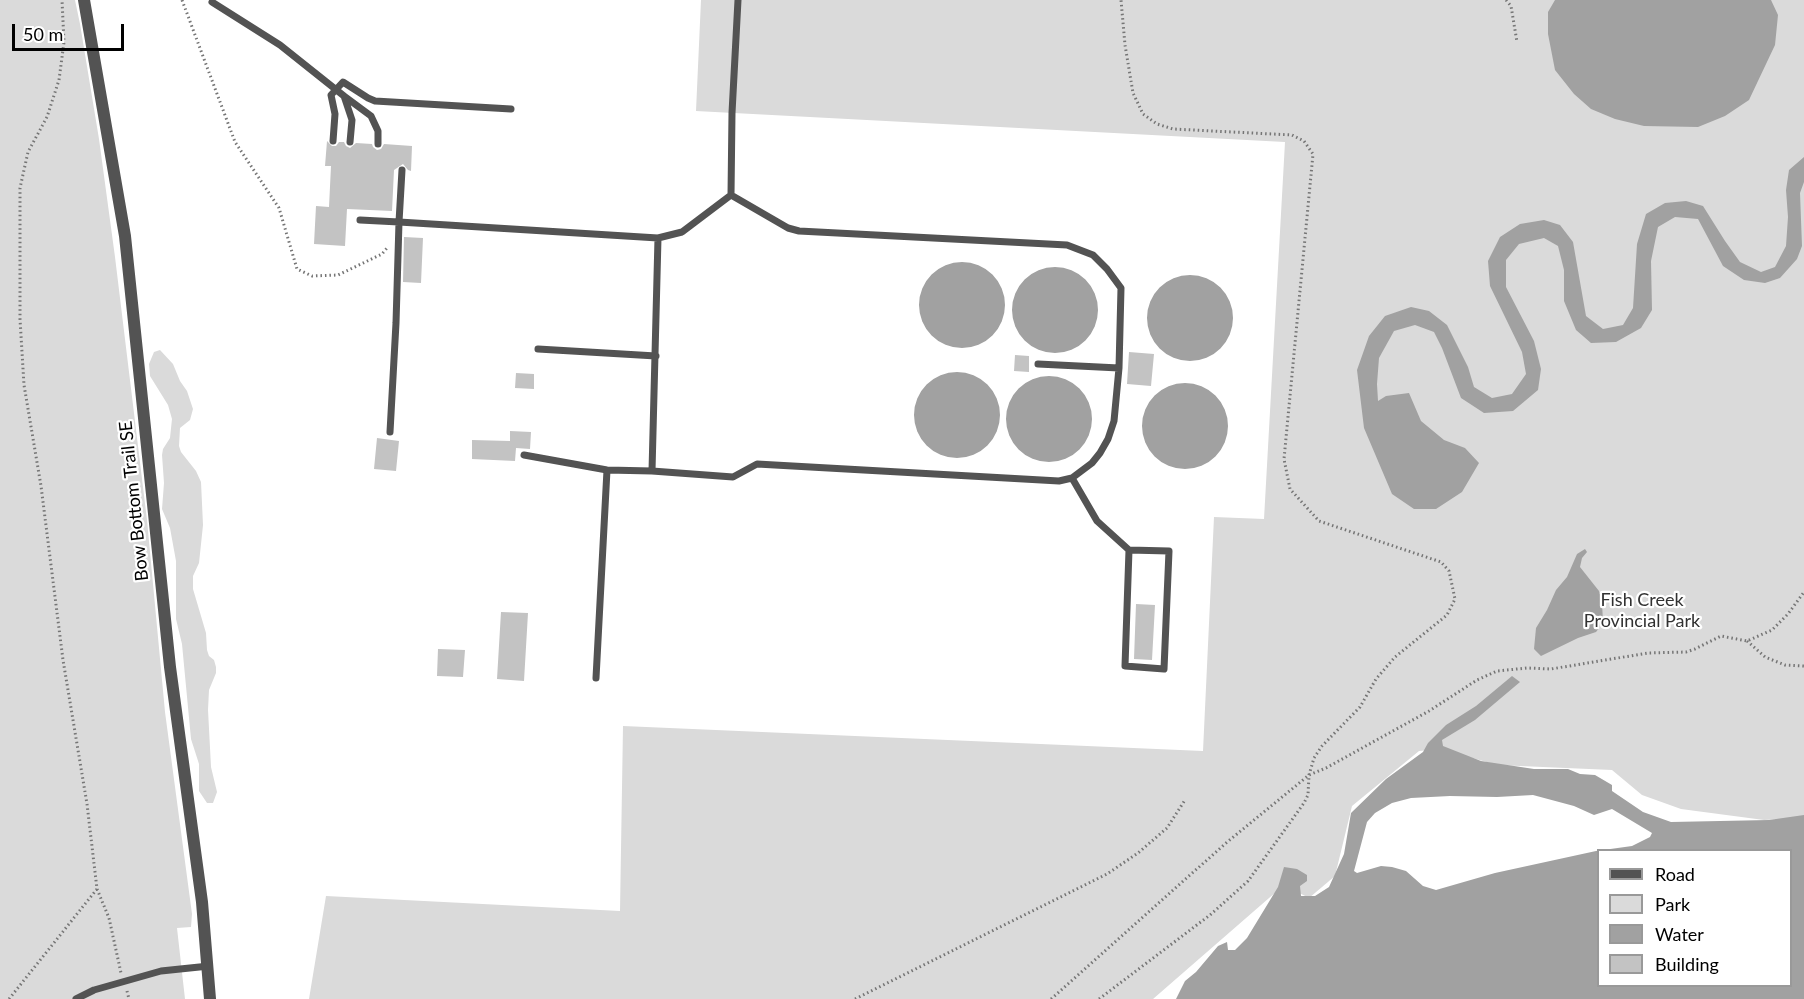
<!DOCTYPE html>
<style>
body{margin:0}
#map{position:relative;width:1804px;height:999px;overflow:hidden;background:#fff;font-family:Lato,sans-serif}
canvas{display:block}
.legend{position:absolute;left:1597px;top:849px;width:195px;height:138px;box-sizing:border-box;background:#fff;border:2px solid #999;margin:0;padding:8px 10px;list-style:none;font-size:18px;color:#000}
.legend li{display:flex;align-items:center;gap:12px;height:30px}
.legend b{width:30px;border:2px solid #999}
.scale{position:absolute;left:12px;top:24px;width:112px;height:27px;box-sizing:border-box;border:3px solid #000;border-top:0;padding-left:8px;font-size:18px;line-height:21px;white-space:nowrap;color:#000;-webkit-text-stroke:4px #fff;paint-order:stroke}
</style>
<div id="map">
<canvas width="1804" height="999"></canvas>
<ul class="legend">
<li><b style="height:8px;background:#535353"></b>Road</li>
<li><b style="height:16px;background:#dadada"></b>Park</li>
<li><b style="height:16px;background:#a1a1a1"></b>Water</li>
<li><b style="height:16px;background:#c3c3c3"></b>Building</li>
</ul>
<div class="scale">50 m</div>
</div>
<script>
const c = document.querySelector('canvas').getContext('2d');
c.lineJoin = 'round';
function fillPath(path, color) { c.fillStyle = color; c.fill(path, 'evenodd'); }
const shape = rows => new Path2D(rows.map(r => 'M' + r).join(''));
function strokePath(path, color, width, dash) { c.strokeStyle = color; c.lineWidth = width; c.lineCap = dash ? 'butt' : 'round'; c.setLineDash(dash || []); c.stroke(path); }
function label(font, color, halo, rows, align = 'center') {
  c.font = font + ' Lato,sans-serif'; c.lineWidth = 4.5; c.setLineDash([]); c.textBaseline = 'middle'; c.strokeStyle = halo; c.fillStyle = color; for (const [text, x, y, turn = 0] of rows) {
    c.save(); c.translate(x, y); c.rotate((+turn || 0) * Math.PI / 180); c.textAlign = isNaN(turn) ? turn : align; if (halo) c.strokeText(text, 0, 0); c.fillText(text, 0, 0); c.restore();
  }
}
const green = shape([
 [0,0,75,0,80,24,99,139,115,257,147,520,165,712,192,914,191,927,177,928,185,999,0,999],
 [701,0,1804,0,1804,818,1764,820,1681,809,1642,795,1612,770,1497,765,1441,749,1419,751,1352,806,1335,876,1309,898,1284,885,1153,999,309,999,326,896,620,911,623,726,1203,751,1214,517,1264,519,1285,142,696,111],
 [160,350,173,364,180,381,187,391,193,409,190,420,180,428,179,446,181,452,196,471,201,482,203,525,199,563,193,576,193,589,206,633,207,650,209,656,214,660,216,667,216,673,209,690,208,710,211,767,217,792,213,803,207,803,199,791,199,764,191,739,182,644,176,619,176,561,170,528,162,509,164,483,162,455,163,449,170,438,172,419,168,405,150,376,149,364,154,352]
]);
const water = shape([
 [1555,0,1771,0,1778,15,1775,45,1749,100,1725,116,1698,127,1644,126,1615,119,1591,109,1574,94,1555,70,1548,34,1548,12],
 [1804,157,1804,182,1800,193,1802,246,1797,259,1780,278,1765,283,1744,280,1723,266,1698,219,1675,217,1658,227,1651,261,1652,310,1641,328,1616,342,1591,343,1576,330,1564,301,1564,270,1558,246,1544,238,1519,244,1506,260,1506,287,1534,341,1541,369,1538,390,1513,411,1484,413,1461,398,1442,348,1434,332,1415,325,1394,331,1379,358,1377,384,1378,401,1386,396,1409,393,1421,421,1444,440,1465,448,1479,463,1462,492,1436,509,1414,509,1392,494,1364,428,1357,370,1369,336,1385,316,1411,307,1429,311,1447,325,1468,367,1474,387,1492,398,1512,394,1526,374,1522,352,1490,286,1488,261,1500,237,1520,224,1544,220,1560,225,1573,242,1586,316,1603,329,1623,325,1633,308,1637,244,1646,214,1665,203,1686,201,1703,206,1725,241,1740,262,1761,272,1775,267,1786,246,1788,217,1786,190,1789,170],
 '919 305a43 43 0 1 1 86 0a43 43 0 1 1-86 0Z',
 '1012 310a43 43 0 1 1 86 0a43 43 0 1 1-86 0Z',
 '1147 318a43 43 0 1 1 86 0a43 43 0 1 1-86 0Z',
 '914 415a43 43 0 1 1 86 0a43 43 0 1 1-86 0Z',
 '1006 419a43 43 0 1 1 86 0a43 43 0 1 1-86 0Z',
 '1142 426a43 43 0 1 1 86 0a43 43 0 1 1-86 0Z',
 [1585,549,1587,552,1582,558,1580,567,1599,591,1602,602,1603,623,1596,632,1578,638,1541,656,1534,649,1536,628,1547,610,1556,590,1567,577,1577,554],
 [1512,676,1520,682,1475,720,1442,740,1443,746,1481,761,1534,769,1568,769,1580,774,1595,775,1612,785,1612,791,1643,812,1671,822,1769,820,1804,815,1804,999,1176,999,1185,981,1196,972,1218,946,1227,942,1228,950,1235,950,1247,938,1278,887,1284,867,1297,869,1307,875,1307,881,1300,886,1301,896,1315,896,1329,887,1344,854,1351,813,1386,779,1423,752,1428,743,1446,725,1476,706],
 [1533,795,1574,806,1594,815,1612,809,1652,833,1650,837,1632,846,1596,851,1495,873,1436,890,1423,886,1406,871,1392,867,1381,866,1357,873,1354,871,1367,822,1375,813,1392,803,1411,798,1450,796,1497,797],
 [1598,850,1790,850,1790,986,1598,986]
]);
const building = shape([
 [327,141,332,146,336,146,339,142,344,142,346,146,350,148,356,143,372,144,373,147,377,150,381,149,384,144,412,146,411,171,408,170,403,164,394,170,392,211,347,209,345,246,314,244,316,206,329,207,331,166,325,166],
 [404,237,423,238,421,283,403,282],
 [1129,352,1154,354,1151,386,1127,384],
 [1015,355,1029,356,1029,372,1014,371],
 [516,373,534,374,534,389,515,388],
 [510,431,531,432,530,449,516,448,515,461,472,459,472,440,510,441],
 [377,438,399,441,396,471,374,469],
 [1136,604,1155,605,1152,660,1134,659],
 [501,612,528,613,524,681,497,679],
 [438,649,465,650,463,677,437,676]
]);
const path = shape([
 [182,0,235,142,279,208,297,269,312,276,338,275,382,254,387,248],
 [1506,0,1511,6,1517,42],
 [1747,641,1765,657,1785,665,1804,666],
 [97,889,109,918,121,973],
 [127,991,129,999],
 [9,999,97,889,87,804,63,660,41,486,24,385,20,319,20,188,28,152,47,117,59,80,64,42,62,0],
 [855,999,1107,874,1138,853,1167,828,1185,800],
 [1051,999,1226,843,1309,775,1326,768,1429,711,1477,680,1497,671,1527,668,1551,669,1648,653,1686,652,1695,649,1721,636,1747,641,1772,630,1788,614,1804,592],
 [1099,999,1210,915,1248,881,1304,803,1308,795,1309,775,1314,758,1322,746,1360,707,1376,679,1395,657,1447,615,1455,599,1449,571,1441,562,1319,521,1290,489,1284,459,1313,154,1304,141,1292,135,1173,129,1157,124,1143,114,1133,93,1125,45,1121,0]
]);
const service = shape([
 [212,2,280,45,344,96,352,120,350,142],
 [344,96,371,116,378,131,378,144],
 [333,141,335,114,331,95,343,82,368,98,375,101,511,109],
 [731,195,732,113,738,0],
 [360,220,399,222,402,170],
 [538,349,656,356],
 [1038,364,1119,368],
 [390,432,396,323,399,222,658,238],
 [524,455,607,470,652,471,733,477,757,464,1059,481,1072,478,1092,463,1100,453,1108,439,1114,421,1119,368,1121,288,1107,269,1093,255,1067,245,799,231,788,228,731,195,682,232,658,238,652,471],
 [1072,478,1097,521,1129,550,1169,551,1164,669,1125,666,1129,550],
 [596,678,607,470],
 [76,999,94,990,161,971,209,966]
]);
const minor = shape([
 [84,0,125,236,170,667,202,902,210,999]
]);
const streetNames = [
 ["Bow Bottom Trail SE",134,501,-96]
];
const parkNames = [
 ["Fish Creek",1642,600],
 ["Provincial Park",1642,621]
];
fillPath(green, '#dadada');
fillPath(water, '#a1a1a1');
fillPath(building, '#c3c3c3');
strokePath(path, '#757575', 3, [1.5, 3]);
strokePath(service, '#535353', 7);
strokePath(minor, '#535353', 12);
label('18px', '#000', '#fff', streetNames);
label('18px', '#313131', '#fff', parkNames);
</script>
